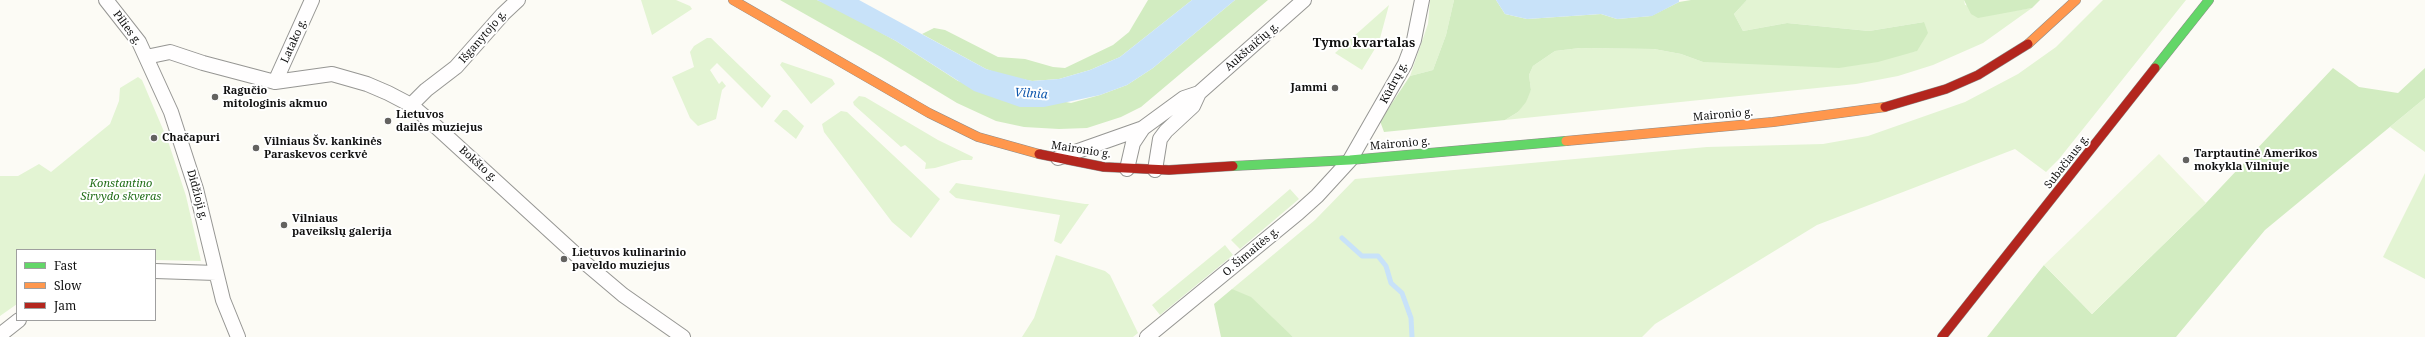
<!DOCTYPE html>
<meta charset="utf-8">
<style>
body{margin:0}
#map{position:relative;width:2425px;height:337px;overflow:hidden;background:#fcfbf5;font-family:"Noto Serif",serif}
canvas{display:block}
.legend{position:absolute;left:16px;top:249px;width:140px;height:72px;box-sizing:border-box;background:#fff;border:1px solid #9f9f9f;margin:0;padding:5px 7px;list-style:none;font-size:12px;color:#101010}
.legend li{display:flex;align-items:center;gap:8px;height:20px}
.legend b{width:20px;border:1px solid #9f9f9f}
</style>
<div id="map">
<canvas width="2425" height="337"></canvas>
<ul class="legend">
<li><b style="height:5px;background:#63d668"></b>Fast</li>
<li><b style="height:5px;background:#ff974d"></b>Slow</li>
<li><b style="height:5px;background:#b3261e"></b>Jam</li>
</ul>
</div>
<script>
const c = document.querySelector('canvas').getContext('2d');
c.lineJoin = 'round';
function fillPath(path, color) { c.fillStyle = color; c.fill(path, 'evenodd'); }
const shape = rows => new Path2D(rows.map(r => 'M' + r).join(''));
function strokePath(path, color, width, dash) { c.strokeStyle = color; c.lineWidth = width; c.lineCap = dash ? 'butt' : 'round'; c.setLineDash(dash || []); c.stroke(path); }
function label(font, color, halo, rows, align = 'center') {
  c.font = font + ' "Noto Serif",serif'; c.lineWidth = 4; c.setLineDash([]); c.textBaseline = 'middle'; c.strokeStyle = halo; c.fillStyle = color; for (const [text, x, y, turn = 0] of rows) {
    c.save(); c.translate(x, y); c.rotate((+turn || 0) * Math.PI / 180); c.textAlign = isNaN(turn) ? turn : align; if (halo) c.strokeText(text, 0, 0); c.fillText(text, 0, 0); c.restore();
  }
}
const green = shape([
 [641,0,676,0,690,6,692,9,652,35],
 [1430,0,1454,0,1446,35,1433,70,1410,76,1428,24],
 [1747,0,1964,0,1965,5,2011,11,2032,8,1983,43,1933,65,1898,76,1856,84,1505,120,1518,112,1531,90,1529,75,1533,66,1555,51,1580,48,1654,49,1681,54,1703,62,1859,64,1916,51,1924,22,1869,31,1787,23,1743,31,1734,14],
 [2103,0,2186,0,2059,159,2046,172,2015,149,1817,225,1655,324,1642,337,1293,337,1232,289,1315,220,1355,179,1707,147,1823,144,1868,136,1965,102,2018,74,2056,47],
 [1389,5,1379,42,1362,70,1335,53],
 [707,38,711,38,771,96,762,108,717,63,710,70,719,84,722,81,726,86,722,90,716,119,698,126,690,118,672,77,694,67,690,52,694,46],
 [782,62,832,79,835,84,811,104,780,65],
 [138,77,142,80,168,141,186,196,201,261,155,260,155,250,17,250,17,304,0,316,0,176,18,176,39,164,51,172,110,124,119,101,120,88],
 [859,96,865,97,938,140,973,157,972,160,962,160,935,168,925,169,926,163,905,145,901,147,854,105,853,102],
 [2425,98,2425,152,2390,127],
 [783,110,787,110,804,126,796,139,774,121],
 [841,111,847,112,940,199,911,238,892,222,824,132,822,124],
 [2425,173,2425,279,2383,257],
 [956,183,1085,204,1089,204,1061,244,1054,241,1060,215,956,198,949,192],
 [1290,189,1299,199,1240,249,1231,240],
 [1225,245,1233,255,1160,315,1152,305],
 [1056,255,1105,271,1110,275,1138,333,1133,337,1022,337,1034,318]
]);
const forest = shape([
 [780,0,817,0,836,8,896,41,958,81,1071,103,1100,95,1127,85,1153,68,1235,0,1268,0,1141,107,1121,117,1087,128,1059,129,1024,127,996,121,957,103,881,57],
 [1148,0,1192,0,1120,57,1090,70,1059,79,1032,81,1005,76,986,69,922,34,934,28,945,30,998,57,1025,59,1053,67,1065,68,1113,45,1129,32],
 [1454,0,1496,0,1505,14,1527,19,1601,14,1617,19,1651,16,1679,2,1691,0,1747,0,1734,14,1743,31,1787,23,1869,31,1924,22,1928,33,1917,51,1878,62,1839,68,1703,62,1681,54,1654,49,1580,48,1555,51,1533,66,1529,75,1531,90,1526,102,1518,112,1505,120,1384,132,1380,121,1410,76,1433,70,1446,35],
 [1964,0,2040,0,2032,8,1978,18,1971,14],
 [2333,68,2359,87,2398,93,2425,68,2425,98,2265,230,2176,337,1987,337,2044,265,2092,314,2206,203],
 [1232,289,1251,297,1293,337,1221,337,1214,304]
]);
const pitch = shape([
 [2159,154,2206,203,2092,314,2044,265]
]);
const water = shape([
 [817,0,859,0,986,69,1032,81,1059,79,1090,70,1120,57,1192,0,1235,0,1153,68,1127,85,1100,95,1044,107,1020,107,974,91,896,41],
 [1496,0,1679,0,1679,2,1652,16,1617,19,1601,14,1527,19,1505,14]
]);
const stream = shape([
 [1342,238,1362,256,1378,256,1386,266,1391,283,1402,293,1411,318,1412,337]
]);
const street = shape([
 [106,0,139,42,171,112,196,189,223,300,238,337],
 [146,57,170,52,203,63,275,82,332,74,367,84,388,93,411,105,431,122,584,262,623,295,683,337],
 [275,82,312,0],
 [411,105,426,90,456,67,503,14,518,0],
 [1058,158,1143,128,1184,98,1199,93,1304,0],
 [1127,169,1133,143,1143,128],
 [1155,170,1160,139,1166,131,1193,106,1199,93],
 [155,271,216,273],
 [0,335,19,320],
 [1147,337,1298,213,1317,196,1350,160,1405,64,1414,40,1422,0]
]);
const fast = shape([
 [2155,68,2209,0],
 [1233,166,1350,160,1566,141]
]);
const slow = shape([
 [733,0,929,113,978,137,1039,154],
 [2028,44,2076,0],
 [1566,141,1773,122,1885,107]
]);
const jam = shape([
 [1885,107,1946,89,1978,75,2028,44],
 [1039,154,1104,167,1169,170,1233,166],
 [1942,337,2155,68]
]);
const markers = [
 [1335,88,4,"#636260"],
 [215,97,4,"#636260"],
 [388,121,4,"#636260"],
 [154,138,4,"#636260"],
 [256,148,4,"#636260"],
 [2186,160,4,"#636260"],
 [284,225,4,"#636260"],
 [564,259,4,"#636260"]
];
const streetNames = [
 ["Pilies g.",127,28,54],
 ["Išganytojo g.",483,37,-49],
 ["Latako g.",294,41,-66],
 ["Aukštaičių g.",1252,47,-41],
 ["Kūdrų g.",1394,83,-62],
 ["Maironio g.",1723,115,-5],
 ["Maironio g.",1400,144,-5],
 ["Maironio g.",1081,150,9],
 ["Subačiaus g.",2067,162,-52],
 ["Bokšto g.",478,164,42],
 ["Didžioji g.",197,195,75],
 ["O. Šimaitės g.",1251,252,-40]
];
const poiNames = [
 ["Jammi",1327,88,"right"],
 ["Ragučio",223,91],
 ["mitologinis akmuo",223,104],
 ["Lietuvos",396,115],
 ["dailės muziejus",396,128],
 ["Chačapuri",162,138],
 ["Vilniaus Šv. kankinės",264,142],
 ["Paraskevos cerkvė",264,155],
 ["Tarptautinė Amerikos",2194,154],
 ["mokykla Vilniuje",2194,167],
 ["Vilniaus",292,219],
 ["paveikslų galerija",292,232],
 ["Lietuvos kulinarinio",572,253],
 ["paveldo muziejus",572,266]
];
const parkNames = [
 ["Konstantino",121,184],
 ["Sirvydo skveras",121,197]
];
const waterNames = [
 ["Vilnia",1031,94,4]
];
const quarterNames = [
 ["Tymo kvartalas",1364,43]
];
fillPath(green, '#e3f4d3');
fillPath(forest, '#d2ecc1');
fillPath(pitch, '#edf7dd');
fillPath(water, '#c8e2f9');
strokePath(stream, '#c8e2f9', 5);
strokePath(street, '#969693', 16);
strokePath(fast, '#8d8c8a', 10);
strokePath(slow, '#8d8c8a', 10);
strokePath(jam, '#8d8c8a', 10);
strokePath(street, '#fffefe', 14);
strokePath(fast, '#63d668', 9);
strokePath(slow, '#ff974d', 9);
strokePath(jam, '#b3261e', 9);
for (const [x, y, r, color] of markers) { const dot = new Path2D(); dot.arc(x, y, r, 0, 2 * Math.PI); c.fillStyle = color; c.fill(dot); strokePath(dot, '#fff', 1.5); }
label('11px', '#101010', '#fff', streetNames);
label('bold 11px', '#101010', '#fff', poiNames, 'left');
label('italic 11px', '#226e19', '#fff', parkNames);
label('italic 12px', '#0d56ad', '#fff', waterNames);
label('bold 13px', '#101010', '#fff', quarterNames);
</script>
